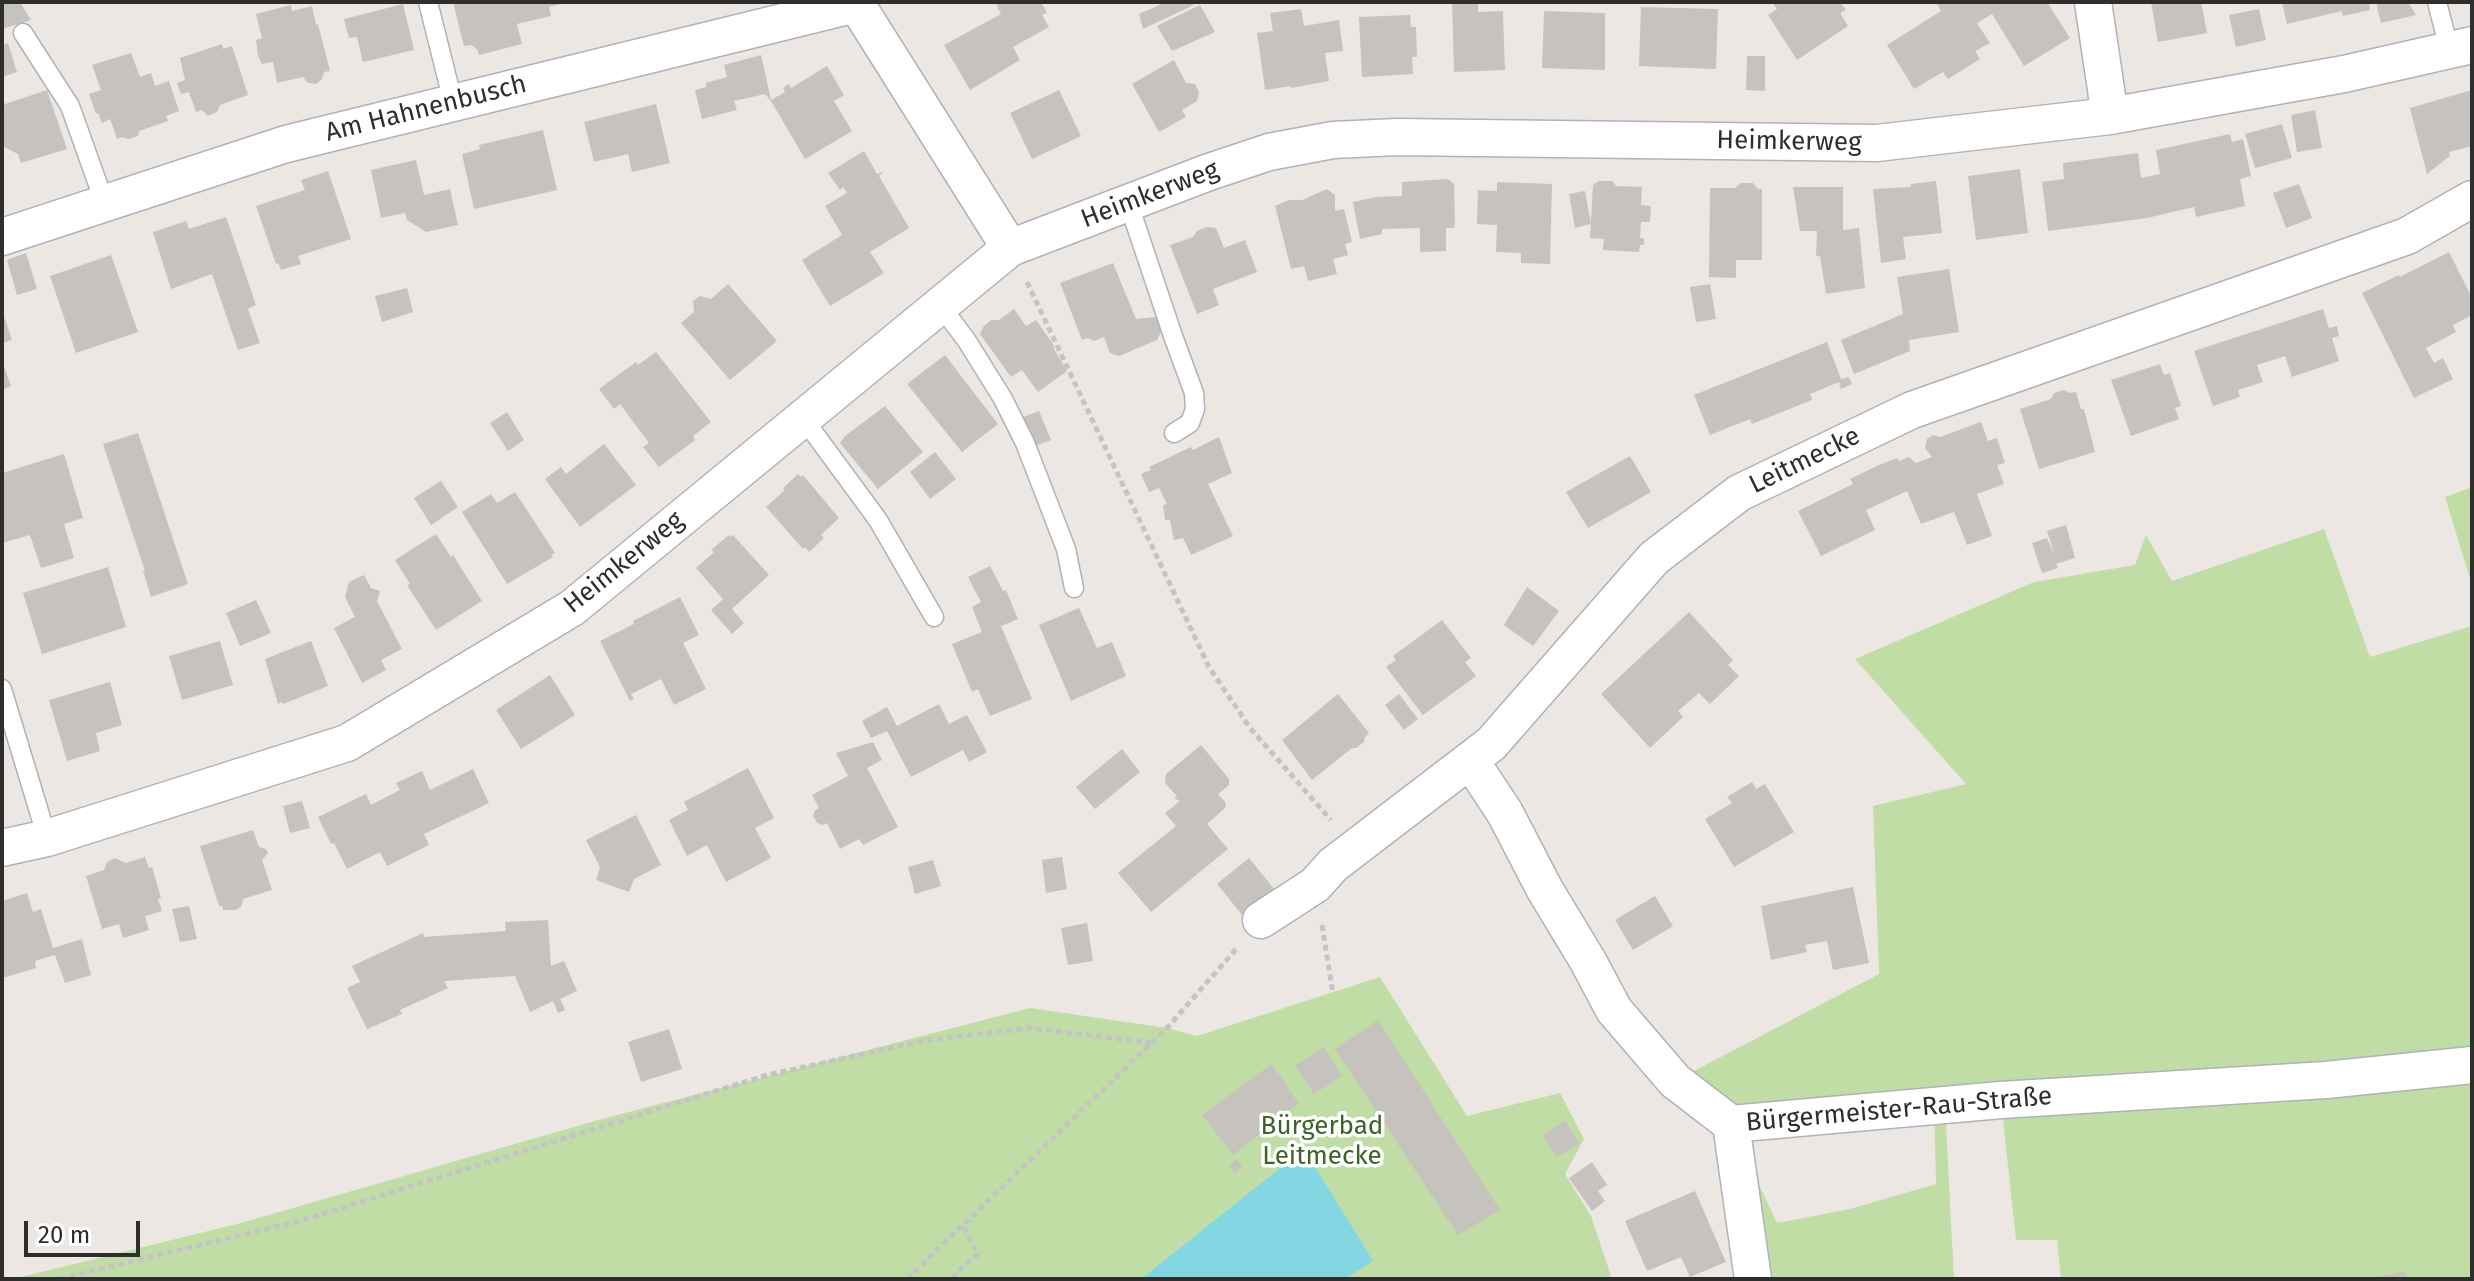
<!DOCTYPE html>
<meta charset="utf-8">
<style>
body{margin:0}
#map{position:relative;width:2474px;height:1281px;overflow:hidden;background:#ede7e3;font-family:"Fira Sans",sans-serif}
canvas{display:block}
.frame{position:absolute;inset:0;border:4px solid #2e2e2e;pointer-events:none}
.scale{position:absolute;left:24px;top:1221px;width:116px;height:36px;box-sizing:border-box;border:4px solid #2e2e2e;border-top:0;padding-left:10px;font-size:24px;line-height:28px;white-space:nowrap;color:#2e2e2e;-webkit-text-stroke:6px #fff;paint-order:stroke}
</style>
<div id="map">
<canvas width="2474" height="1281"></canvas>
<div class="frame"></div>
<div class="scale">20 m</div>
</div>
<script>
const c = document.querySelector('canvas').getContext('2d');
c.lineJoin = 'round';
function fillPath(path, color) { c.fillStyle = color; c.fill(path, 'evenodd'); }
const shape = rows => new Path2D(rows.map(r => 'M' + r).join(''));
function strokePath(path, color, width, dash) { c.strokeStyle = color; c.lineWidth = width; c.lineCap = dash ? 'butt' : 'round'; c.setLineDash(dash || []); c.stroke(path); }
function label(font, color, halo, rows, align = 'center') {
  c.font = font + ' "Fira Sans",sans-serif'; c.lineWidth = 7; c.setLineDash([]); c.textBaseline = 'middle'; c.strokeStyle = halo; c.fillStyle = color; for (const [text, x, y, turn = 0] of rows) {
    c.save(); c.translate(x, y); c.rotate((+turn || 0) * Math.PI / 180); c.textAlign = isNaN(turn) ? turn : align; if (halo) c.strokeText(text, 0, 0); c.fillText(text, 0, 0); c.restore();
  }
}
const green = shape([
 [2472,487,2472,585,2445,497],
 [2324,529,2370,657,2472,626,2472,1279,2061,1279,2057,1240,2016,1240,2001,1101,1945,1105,1954,1279,1753,1279,1731,1125,1675,1081,1879,974,1873,806,1966,784,1855,659,2034,582,2135,565,2146,535,2172,581],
 [1934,1106,1936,1184,1850,1209,1777,1223,1731,1125],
 [1380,977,1467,1116,1560,1093,1584,1139,1565,1174,1591,1216,1612,1279,13,1279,241,1223,598,1120,1030,1008,1167,1028,1197,1036]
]);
const water = shape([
 [1304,1149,1373,1261,1345,1279,1141,1279]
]);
const building = shape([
 [2,2,20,2,31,20,2,29],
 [453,2,565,2,565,3,549,7,551,16,517,24,522,44,479,55,477,49,471,45,464,46],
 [995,2,1041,2,1047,13,1042,15,1049,27,1013,47,1020,60,970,90,944,45,1001,14],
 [1166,2,1191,2,1194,5,1143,29,1139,14],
 [1452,2,1478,2,1478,12,1503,11,1505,70,1454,72],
 [1772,2,1840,2,1846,10,1840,13,1848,26,1797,60,1768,15,1777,9],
 [1936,2,2047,2,2070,38,2024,66,1992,14,1977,23,1990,43,1975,51,1980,59,1948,79,1943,72,1914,89,1887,45,1941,11],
 [2151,2,2201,2,2207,33,2158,42],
 [2282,2,2369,2,2370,10,2343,16,2342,11,2287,24],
 [2376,2,2408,2,2416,15,2381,23],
 [403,4,414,50,363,62,357,37,349,38,344,19],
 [291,5,292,11,312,6,316,25,318,24,330,71,324,72,322,79,316,84,308,83,303,77,277,83,273,62,262,64,258,56,256,40,262,38,256,14],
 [1200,5,1215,32,1172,51,1157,26],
 [1641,7,1718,9,1716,69,1639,66],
 [1301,9,1304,26,1339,20,1343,51,1325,53,1329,81,1291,88,1291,86,1265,90,1257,33,1273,31,1270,13],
 [2259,9,2266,40,2236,47,2229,15],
 [1544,11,1605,13,1605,70,1542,68],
 [1410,15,1411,27,1416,27,1417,57,1412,57,1413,74,1362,77,1359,17],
 [8,43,17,72,2,77,2,45],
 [222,44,223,49,232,46,248,95,220,105,217,112,208,116,202,110,196,112,189,92,181,94,177,83,185,80,180,58],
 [131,53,140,77,151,73,155,86,169,81,179,111,166,116,168,121,139,131,138,136,128,139,122,137,117,139,110,119,102,123,98,113,96,114,89,94,101,90,92,65],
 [761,55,771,100,785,92,783,88,789,84,791,88,827,66,844,95,834,101,852,131,805,159,771,101,765,94,734,101,737,110,702,119,695,90,706,87,706,83,727,77,724,65],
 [1747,56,1765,56,1765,91,1746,90],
 [1174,60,1186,83,1195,84,1199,92,1197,101,1182,110,1186,117,1159,132,1132,84],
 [47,90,67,149,21,163,18,154,2,146,2,119,4,115,2,105],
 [1059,90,1081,136,1032,159,1010,113],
 [2472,90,2472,146,2449,152,2450,156,2427,174,2410,108],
 [656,104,670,163,632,172,628,154,594,162,584,122],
 [2315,110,2322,148,2297,152,2291,115],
 [2282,124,2292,158,2255,168,2245,134],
 [543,130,557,190,474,209,462,154,480,149,479,145],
 [2230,134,2232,142,2243,139,2251,176,2240,179,2245,206,2196,217,2194,207,2147,218,2048,231,2042,182,2064,179,2063,163,2138,153,2141,178,2160,174,2156,150],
 [864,151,877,174,884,171,879,176,909,228,870,252,884,273,830,306,802,260,842,235,825,206,847,193,843,187,840,190,828,173],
 [416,160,424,195,450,189,458,225,426,232,407,220,405,213,381,218,371,170],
 [2020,169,2028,233,1976,240,1968,176],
 [328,171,351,239,298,256,301,264,281,270,278,263,276,264,256,206,305,190,301,180],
 [1448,179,1454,184,1455,224,1454,228,1446,228,1446,251,1420,252,1420,228,1382,229,1382,234,1360,239,1353,202,1376,197,1402,196,1402,182],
 [1599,181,1613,181,1616,186,1642,187,1641,205,1651,206,1650,222,1641,222,1640,238,1644,238,1644,245,1640,245,1639,252,1603,250,1604,239,1590,238,1593,185],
 [1936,181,1942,233,1903,237,1906,259,1881,263,1873,189,1911,187,1911,184],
 [1497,182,1552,184,1550,264,1521,263,1521,253,1496,252,1497,225,1477,224,1478,190,1497,191],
 [1741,183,1753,183,1758,189,1762,189,1762,260,1736,260,1736,278,1709,277,1710,188,1735,188],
 [2299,184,2312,218,2286,228,2273,193],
 [1793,187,1843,187,1843,230,1859,228,1865,288,1826,294,1820,256,1816,256,1817,231,1800,231],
 [1327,189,1335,195,1335,211,1344,209,1352,242,1345,244,1348,255,1333,259,1337,274,1308,281,1304,266,1291,269,1275,206,1289,200,1302,200],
 [1585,191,1591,224,1575,228,1569,194],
 [226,217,256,305,248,309,260,343,238,350,212,274,171,289,153,232,186,221,189,229],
 [1207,227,1216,228,1224,248,1245,240,1257,272,1213,289,1219,305,1197,314,1170,245,1193,237,1197,231],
 [2449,252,2472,298,2472,315,2453,325,2456,332,2426,348,2434,363,2443,358,2453,379,2414,398,2362,293,2399,275,2400,277],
 [26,253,37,289,17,295,7,260],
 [111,255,138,332,76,353,50,276],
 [1113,263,1136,319,1156,317,1161,332,1157,340,1119,356,1110,353,1104,337,1094,341,1088,338,1082,340,1060,283],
 [1949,269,1959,332,1909,340,1910,351,1854,374,1841,340,1903,314,1897,277],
 [728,284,777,341,730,380,681,323,694,312,693,301,700,296,711,299],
 [1710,284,1716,319,1696,322,1690,287],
 [407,288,413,312,382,322,375,296],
 [1014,309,1026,326,1036,320,1055,347,1053,347,1067,371,1038,392,1022,370,1011,377,980,334,983,327,991,320,999,320],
 [2323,309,2329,328,2337,326,2339,336,2332,338,2339,361,2292,377,2285,356,2273,360,2257,365,2263,382,2238,390,2240,397,2213,406,2194,351],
 [2,310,12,340,2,343],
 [1827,342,1841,379,1849,377,1852,384,1841,389,1839,382,1810,394,1812,400,1752,424,1750,419,1710,435,1694,395],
 [656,352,711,422,693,436,695,440,659,467,643,447,649,443,620,404,614,409,599,389,636,362,638,365],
 [945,355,998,424,962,452,907,384],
 [2,360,11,386,2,390],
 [2160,364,2164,375,2170,373,2181,406,2175,408,2179,419,2131,436,2111,380],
 [2064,390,2070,393,2076,392,2081,409,2084,409,2095,452,2039,469,2020,409,2051,399,2054,393],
 [885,406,923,452,878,489,840,443,845,436],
 [1039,411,1051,440,1035,446,1023,417],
 [507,412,524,440,508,451,490,423],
 [1981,422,1988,441,1997,438,2005,463,1997,465,2004,484,1977,494,1992,536,1967,545,1954,512,1921,524,1907,491,1866,510,1875,530,1821,556,1798,511,1853,484,1850,479,1879,465,1897,458,1899,461,1909,457,1916,463,1932,457,1925,448,1927,439,1933,435,1940,437],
 [138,433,188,584,151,597,143,571,145,571,103,444],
 [1219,437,1232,473,1208,484,1233,536,1191,555,1183,538,1174,540,1170,520,1165,520,1163,505,1167,504,1159,488,1149,492,1141,474,1151,470,1149,467,1191,447,1193,450],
 [604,444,636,485,580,527,545,479,561,467,566,474],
 [935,452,956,479,930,499,910,472],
 [64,454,83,518,64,524,74,558,41,568,30,535,2,543,2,473],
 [1630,456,1651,492,1588,528,1566,492],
 [798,474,801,477,803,475,839,518,821,535,824,538,809,552,805,547,803,549,766,507,785,490,783,488],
 [441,481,458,507,431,525,414,498],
 [515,492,555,553,551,555,553,557,507,584,462,512,491,494,497,503],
 [2066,525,2075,558,2056,564,2058,568,2042,573,2032,543,2047,538,2055,556,2047,531],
 [436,534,451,557,453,555,482,601,436,630,407,585,410,584,395,560],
 [729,535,731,537,733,535,769,575,732,609,744,623,732,634,711,610,723,599,696,568,714,552,711,550],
 [990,566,1003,591,1006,590,1018,619,1001,626,1032,699,990,716,978,689,972,692,952,644,982,632,972,607,981,602,968,577],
 [108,567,126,627,42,654,23,593],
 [364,575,371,588,380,591,377,601,402,649,381,660,386,670,362,683,334,628,355,617,345,597,349,582],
 [1527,587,1559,611,1533,646,1504,625],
 [680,597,699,635,683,643,706,689,674,705,661,679,631,694,634,699,630,701,600,641,634,624,633,621],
 [256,600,271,633,240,646,226,613],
 [1079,608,1097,648,1112,642,1126,676,1071,701,1039,625],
 [1689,612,1733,660,1728,665,1739,676,1710,704,1699,693,1678,711,1683,717,1650,748,1601,694],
 [1442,620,1471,658,1465,662,1476,676,1423,715,1386,667,1396,660,1393,656],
 [220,641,233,685,182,700,169,656],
 [311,641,328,686,283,704,281,702,278,704,265,659],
 [550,675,575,715,521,749,496,710],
 [110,682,122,725,96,733,100,751,67,761,49,700],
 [1338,694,1369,733,1365,737,1364,742,1356,748,1352,748,1312,780,1282,740],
 [1399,694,1418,719,1404,730,1385,705],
 [939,704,949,724,967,715,987,752,969,762,963,750,911,777,887,731,871,738,862,721,887,707,897,726],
 [873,742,882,760,867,768,898,827,863,845,859,839,840,849,827,823,823,825,817,823,813,816,815,810,819,808,812,795,848,776,836,753],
 [1201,745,1229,779,1229,785,1218,794,1226,803,1225,808,1207,824,1228,849,1151,912,1118,873,1176,826,1165,813,1180,801,1174,798,1177,796,1165,783,1166,774],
 [1122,749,1140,772,1095,809,1076,787],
 [748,768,774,818,755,828,771,858,726,882,707,845,687,856,669,820,688,810,684,802],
 [473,769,489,803,424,834,429,845,387,866,380,852,347,869,334,843,331,844,318,817,366,794,371,805,400,790,396,783,422,771,430,790],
 [1752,782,1756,789,1765,784,1794,832,1734,867,1705,819,1732,803,1727,797],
 [302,801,310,828,290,833,283,806],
 [636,815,661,865,634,879,629,892,596,880,600,867,586,840],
 [253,830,259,847,266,849,268,853,262,860,272,890,243,899,241,907,235,910,223,910,222,906,219,906,200,846],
 [145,857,149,868,152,867,161,898,158,899,162,911,145,916,149,930,123,938,119,924,102,929,86,876,104,870,107,862,115,858,126,863],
 [1062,857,1067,889,1046,893,1042,860],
 [1249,858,1275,890,1243,916,1217,884],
 [933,860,941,886,915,894,908,867],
 [1853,887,1869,963,1833,970,1827,941,1805,945,1807,952,1771,960,1761,906],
 [27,893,33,912,41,909,53,948,82,939,91,975,65,983,55,955,35,961,36,968,3,978,2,901],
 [1655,896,1673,926,1633,950,1615,920],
 [189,906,197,939,180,942,172,909],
 [548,920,551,966,564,961,577,991,560,999,565,1010,558,1013,553,1001,530,1012,515,976,444,981,448,988,400,1010,402,1014,367,1029,347,988,360,982,352,966,423,933,424,937,506,931,505,922],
 [1087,923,1093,961,1068,965,1061,928],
 [1378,1020,1500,1210,1458,1235,1335,1049],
 [669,1029,682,1069,641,1082,628,1042],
 [1324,1047,1342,1076,1314,1094,1295,1066],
 [1272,1064,1299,1104,1273,1120,1275,1122,1233,1155,1202,1115],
 [1565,1121,1580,1143,1557,1157,1542,1135],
 [1237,1159,1242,1167,1234,1173,1229,1165],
 [1592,1162,1607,1185,1598,1191,1605,1201,1592,1211,1569,1178],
 [1695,1191,1726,1262,1690,1277,1681,1257,1647,1271,1625,1221],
 [2405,1271,2407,1279,2374,1279,2374,1278]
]);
const path = shape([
 [1027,282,1209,667,1250,728,1331,820],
 [1322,925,1333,994],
 [60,1279,303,1220,767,1075,928,1040,1031,1028,1151,1043],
 [907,1279,1167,1028,1237,948],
 [953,1279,958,1271,978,1254,962,1225]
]);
const lane = shape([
 [428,2,453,102],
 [2437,2,2449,49],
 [23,33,70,106,105,204],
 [1128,202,1173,336,1194,393,1195,409,1190,423,1174,433],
 [940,305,967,341,1003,399,1025,443,1066,549,1074,588],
 [803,418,878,520,934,617],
 [2,689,47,838]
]);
const street = shape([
 [855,2,1010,248],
 [2093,2,2110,116],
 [2,237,286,144,856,4],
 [1470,760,1505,813,1545,890,1588,961,1614,1010,1675,1081,1731,1124,2001,1100,2326,1080,2472,1065],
 [2,848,47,838,347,743,572,608,1010,248,1209,172,1269,152,1333,140,1397,137,1877,143,2110,116,2344,74,2472,45],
 [1261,920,1315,885,1333,865,1491,744,1654,558,1739,493,1912,410,2407,236,2472,199],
 [1731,1124,1753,1279]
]);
const streetNames = [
 ["Am Hahnenbusch",426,109,-14],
 ["Heimkerweg",1789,142,1],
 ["Heimkerweg",1150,195,-21],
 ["Leitmecke",1805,461,-26],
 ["Heimkerweg",624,563,-39],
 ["Bürgermeister-Rau-Straße",1899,1110,-5]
];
const parkNames = [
 ["Bürgerbad",1322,1127],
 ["Leitmecke",1322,1157]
];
fillPath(green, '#c1dda6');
fillPath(water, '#83d7e2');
fillPath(building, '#c6c2bd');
strokePath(lane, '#afb2b8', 21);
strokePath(street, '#afb2b8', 39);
strokePath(path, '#c4c4c4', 5, [6, 4]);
strokePath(lane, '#fff', 18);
strokePath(street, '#fff', 36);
label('26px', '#2e2e2e', '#fff', streetNames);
label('26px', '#3c6424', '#fff', parkNames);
</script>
